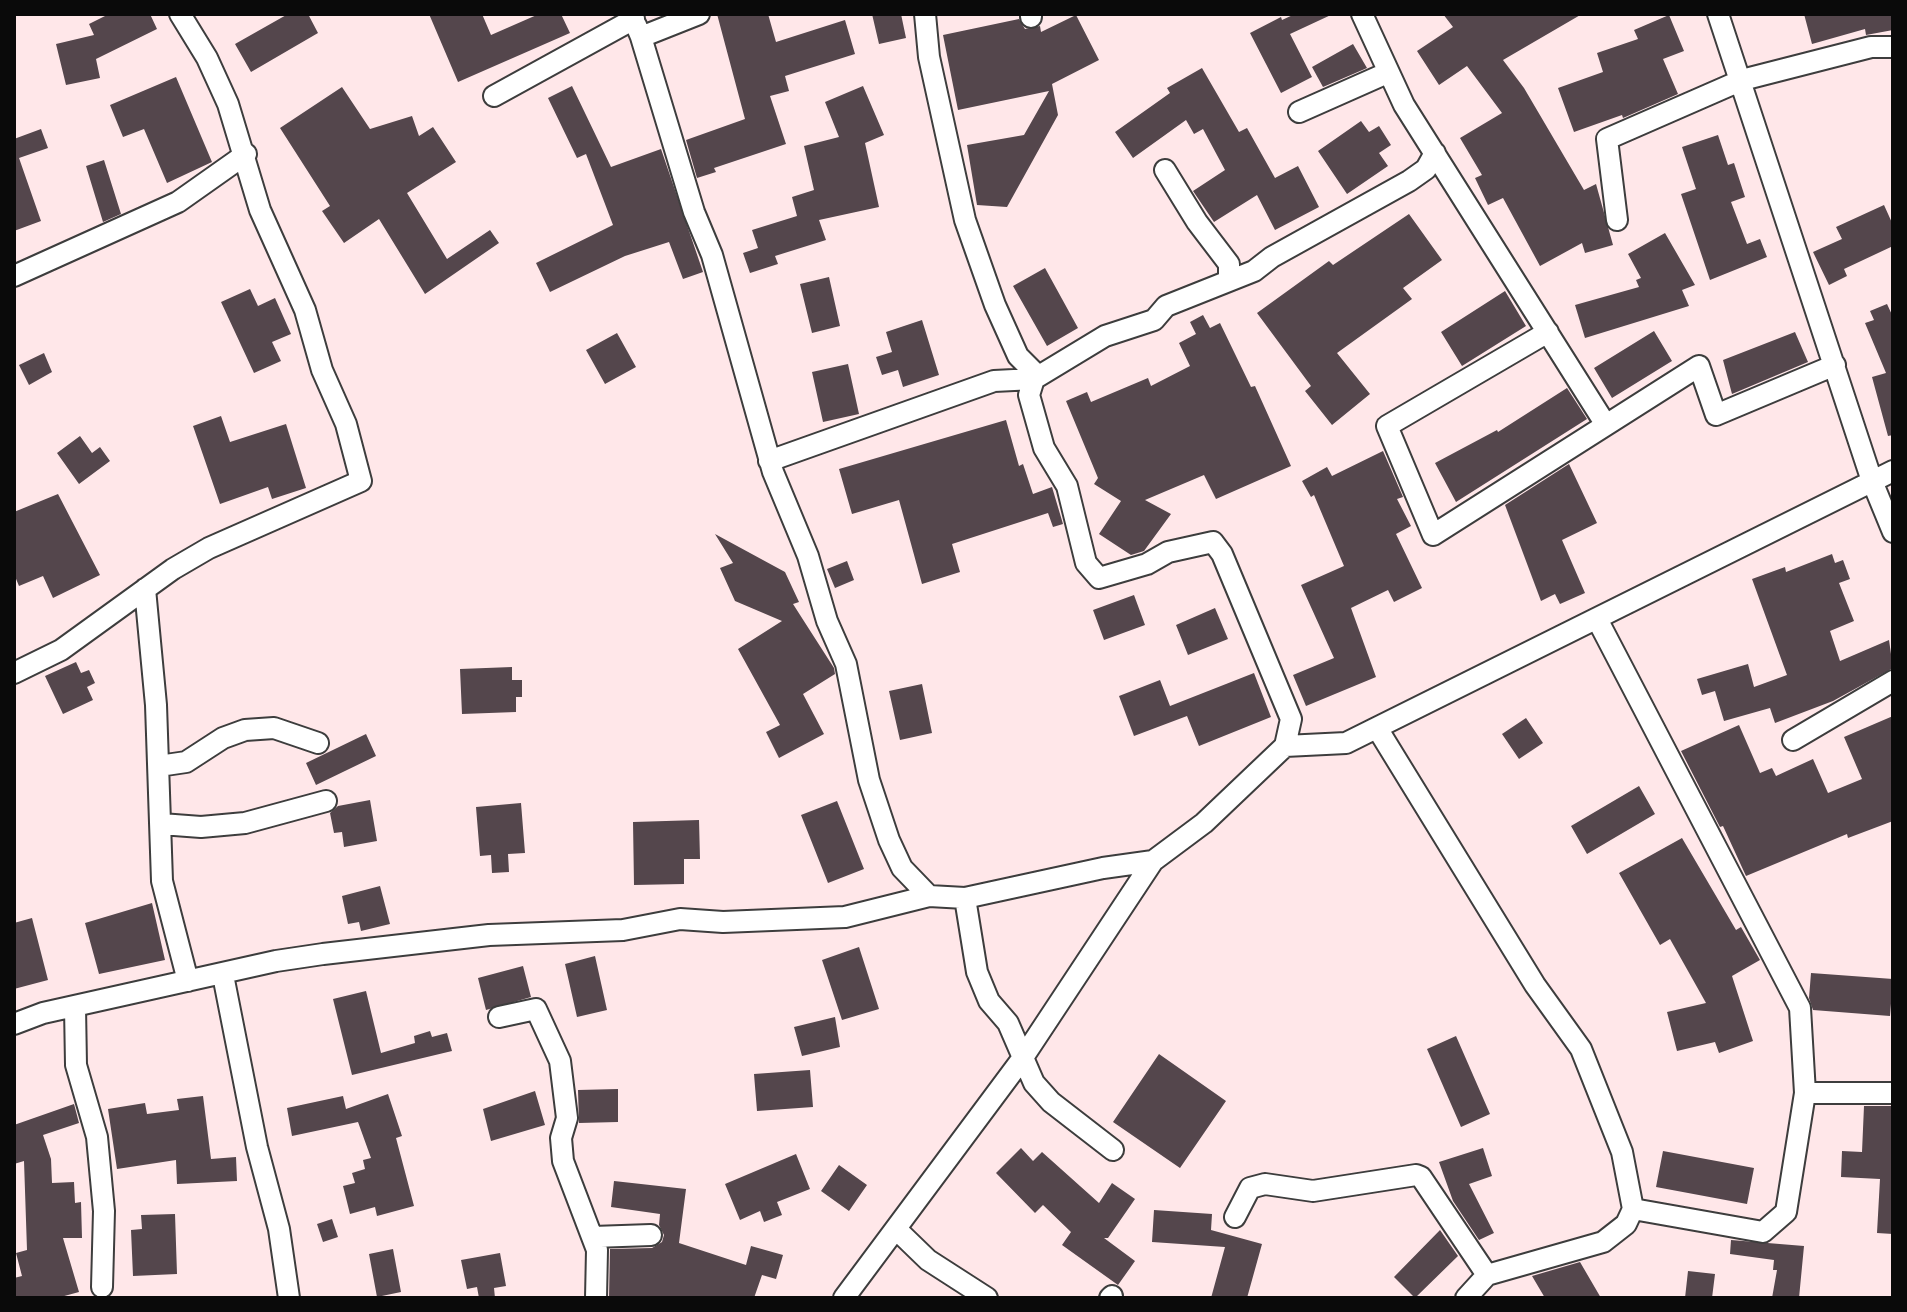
<!DOCTYPE html>
<style>
body{margin:0}
#map{position:relative;width:1907px;height:1312px;overflow:hidden;background:#ffe7e9;font-family:"Zilla Slab",serif}
canvas{display:block}
.frame{position:absolute;inset:0;border:16px solid #0a0a0a;pointer-events:none}
</style>
<div id="map">
<canvas width="1907" height="1312"></canvas>
<div class="frame"></div>
</div>
<script>
const c = document.querySelector('canvas').getContext('2d');
c.lineJoin = 'round';
function fillPath(path, color) { c.fillStyle = color; c.fill(path, 'evenodd'); }
const shape = rows => new Path2D(rows.map(r => 'M' + r).join(''));
function strokePath(path, color, width, dash) { c.strokeStyle = color; c.lineWidth = width; c.lineCap = dash ? 'butt' : 'round'; c.setLineDash(dash || []); c.stroke(path); }
const building = shape([
 [109,14,150,14,157,29,96,59,100,78,66,85,56,44,94,35,89,24],
 [288,14,308,14,318,33,251,72,235,44],
 [429,14,482,14,491,35,539,14,561,14,570,33,458,82],
 [717,14,768,14,776,42,845,20,855,54,785,76,789,91,770,96,786,144,714,168,716,172,697,178,686,140,745,119],
 [872,14,901,14,906,38,879,44],
 [1295,14,1333,14,1290,34,1312,77,1281,93,1250,33,1281,17,1282,20],
 [1443,14,1582,14,1503,60,1524,88,1584,190,1596,184,1613,245,1585,253,1582,243,1540,266,1503,198,1488,205,1475,178,1482,175,1460,138,1502,113,1467,66,1439,85,1417,51,1453,27],
 [1804,14,1893,14,1893,30,1866,35,1865,29,1812,44],
 [1076,15,1099,60,1052,84,1058,115,1007,207,977,205,967,145,1024,135,1049,91,958,110,943,35,1019,19,1025,29,1040,26,1041,32],
 [1669,15,1684,51,1663,59,1678,94,1623,118,1622,115,1574,132,1558,88,1603,72,1597,53,1638,39,1634,30],
 [1353,44,1367,68,1323,87,1312,67],
 [1202,68,1239,132,1247,128,1275,178,1298,166,1319,207,1275,230,1257,195,1214,222,1193,191,1225,170,1203,129,1194,134,1186,120,1133,158,1115,132,1170,93,1167,88],
 [176,77,212,162,167,183,144,129,123,137,110,105],
 [572,86,611,167,661,149,703,272,683,279,669,242,625,256,550,292,536,263,613,225,586,154,577,158,548,98],
 [863,86,884,135,865,143,879,207,819,220,826,240,775,256,778,264,750,273,743,253,758,248,752,230,797,216,792,197,814,190,804,146,839,137,825,102],
 [342,87,370,129,412,116,419,136,433,127,456,162,407,193,447,259,490,230,499,243,425,294,379,219,344,243,322,211,330,206,280,128],
 [1361,121,1369,132,1379,126,1391,145,1379,153,1388,166,1347,194,1318,151],
 [41,129,48,148,19,158,41,221,14,231,14,139],
 [1718,135,1728,165,1734,163,1745,197,1731,202,1747,244,1760,239,1767,257,1710,280,1681,194,1696,189,1682,147],
 [104,160,121,214,103,222,86,166],
 [1884,205,1893,225,1893,246,1844,269,1847,276,1829,285,1813,252,1842,239,1836,227],
 [1409,214,1442,260,1403,288,1412,299,1337,353,1370,394,1332,425,1305,391,1311,386,1257,313,1329,261,1333,265],
 [1665,233,1695,285,1682,290,1689,306,1585,338,1575,305,1639,287,1636,280,1641,278,1628,254],
 [1045,268,1078,328,1047,346,1013,286],
 [829,277,840,326,812,333,800,284],
 [250,289,258,306,275,298,291,334,272,342,281,361,254,373,221,302],
 [1505,291,1526,326,1462,366,1441,332],
 [1887,304,1893,317,1893,435,1888,436,1872,377,1886,373,1865,323,1874,320,1870,311],
 [1203,315,1210,328,1220,323,1251,387,1255,386,1291,466,1216,499,1204,475,1145,500,1171,514,1144,551,1131,555,1099,534,1121,501,1094,484,1098,478,1066,401,1087,392,1091,402,1148,378,1151,386,1190,366,1179,343,1196,334,1190,322],
 [922,320,939,375,903,387,898,370,882,375,876,357,892,352,886,332],
 [1654,331,1672,361,1612,398,1594,368],
 [1795,332,1808,362,1732,394,1723,360],
 [617,333,636,367,605,384,586,350],
 [44,353,52,372,29,385,19,365],
 [848,364,859,414,823,422,812,372],
 [1567,388,1587,419,1456,502,1435,463,1497,430,1498,432],
 [221,416,230,442,286,424,306,488,272,499,268,487,220,504,193,426],
 [1006,420,1019,466,1023,464,1033,494,1052,487,1063,524,1053,527,1048,513,952,544,960,572,922,584,899,500,852,514,839,469],
 [80,436,92,453,100,447,110,461,79,484,57,453],
 [1383,451,1403,497,1397,499,1411,526,1396,534,1422,588,1394,602,1388,590,1351,608,1376,677,1306,706,1293,675,1334,658,1301,585,1344,566,1314,495,1311,497,1302,481,1327,467,1332,476],
 [1569,464,1597,523,1562,540,1585,593,1560,604,1555,594,1541,601,1505,505],
 [58,494,100,575,53,598,43,576,19,586,14,574,14,512],
 [715,534,785,572,799,602,793,604,834,668,835,674,803,694,824,734,779,758,766,732,780,725,738,649,782,621,735,601,720,568,733,563],
 [1832,554,1835,563,1843,560,1850,579,1839,583,1854,621,1830,631,1840,661,1889,640,1893,668,1833,701,1775,723,1770,708,1724,721,1715,691,1702,695,1697,679,1748,664,1754,687,1787,675,1752,579,1785,567,1786,572],
 [847,561,854,580,835,588,827,569],
 [1134,595,1145,625,1104,640,1093,610],
 [1215,608,1228,639,1188,655,1176,625],
 [76,662,81,673,89,670,95,683,87,687,93,700,63,714,45,676],
 [512,667,512,680,522,680,522,697,516,697,516,712,462,714,460,669],
 [1254,673,1271,717,1199,746,1187,716,1134,736,1119,696,1160,680,1170,706],
 [922,684,932,733,900,740,889,691],
 [1893,716,1893,821,1848,838,1847,834,1746,876,1723,826,1720,827,1681,751,1739,725,1760,773,1772,768,1776,776,1813,759,1828,793,1862,779,1844,737],
 [1526,718,1543,743,1519,759,1502,734],
 [366,734,376,756,316,785,306,763],
 [1639,786,1655,814,1587,854,1571,826],
 [370,800,377,841,344,847,342,832,334,833,330,813,338,806],
 [837,801,864,869,828,883,801,815],
 [521,803,525,853,508,854,509,872,492,873,491,855,480,856,476,807],
 [699,820,700,859,684,859,684,884,634,885,633,822],
 [1682,838,1736,930,1741,927,1760,960,1732,976,1753,1041,1719,1053,1715,1042,1677,1051,1667,1012,1706,1003,1670,939,1660,945,1619,873],
 [380,886,390,924,361,931,359,922,348,924,342,896],
 [152,903,165,960,99,974,85,923],
 [32,918,48,980,14,989,14,923],
 [859,947,879,1009,842,1020,822,960],
 [595,956,607,1010,577,1017,565,964],
 [523,966,531,997,486,1010,478,978],
 [1811,973,1893,979,1890,1016,1813,1010,1809,998],
 [366,991,381,1053,415,1043,414,1036,430,1031,432,1037,447,1033,452,1051,352,1075,333,999],
 [835,1017,840,1047,802,1056,794,1027],
 [1456,1036,1490,1114,1461,1127,1427,1049],
 [1159,1054,1226,1101,1180,1168,1113,1122],
 [810,1070,813,1107,757,1111,754,1074],
 [618,1089,618,1122,579,1123,578,1090],
 [535,1091,545,1125,491,1141,483,1109],
 [388,1094,402,1136,396,1138,414,1206,377,1216,375,1207,350,1214,343,1186,355,1183,352,1173,365,1169,363,1160,371,1158,358,1122,292,1136,287,1108,343,1096,346,1109],
 [203,1096,211,1159,236,1157,237,1181,177,1184,176,1160,117,1169,108,1109,145,1103,147,1114,179,1110,177,1099],
 [74,1104,79,1123,43,1135,51,1159,52,1183,74,1182,75,1203,81,1202,82,1238,63,1238,79,1292,57,1298,14,1298,14,1278,22,1276,16,1253,27,1250,24,1161,14,1164,14,1125],
 [1864,1106,1893,1106,1893,1234,1877,1233,1880,1179,1841,1177,1842,1151,1862,1152],
 [1021,1148,1033,1161,1042,1152,1099,1203,1112,1183,1135,1199,1108,1238,1104,1238,1135,1261,1118,1285,1062,1245,1071,1232,1043,1205,1035,1213,996,1173],
 [1483,1148,1492,1176,1469,1184,1494,1233,1479,1240,1453,1201,1439,1162],
 [1663,1151,1754,1168,1747,1204,1656,1187],
 [796,1154,810,1189,777,1202,782,1215,764,1222,760,1211,740,1220,725,1184],
 [839,1165,867,1185,849,1211,821,1191],
 [614,1181,686,1189,679,1243,746,1265,751,1246,783,1255,776,1279,762,1275,754,1298,609,1298,610,1249,652,1248,662,1242,664,1235,659,1225,660,1214,611,1207],
 [1154,1210,1212,1214,1211,1230,1262,1244,1247,1298,1211,1298,1225,1247,1152,1242],
 [175,1214,177,1274,133,1276,131,1230,142,1229,141,1215],
 [332,1219,338,1237,323,1242,317,1224],
 [1440,1230,1458,1256,1415,1298,1394,1277],
 [1731,1240,1804,1246,1799,1298,1772,1298,1777,1270,1773,1270,1774,1260,1730,1254],
 [393,1249,401,1292,377,1297,369,1254],
 [500,1253,506,1286,494,1288,495,1298,479,1298,477,1287,467,1289,461,1260],
 [1580,1262,1601,1298,1545,1298,1532,1276],
 [1688,1271,1715,1274,1712,1298,1685,1298]
]);
const minor = shape([
 [925,14,929,57,965,220,995,305,1018,356,1038,376],
 [1362,14,1404,105,1606,425],
 [1718,14,1872,481,1893,532],
 [1031,17,1031,14],
 [636,25,641,37,699,14],
 [641,37,694,212,712,255,773,472,808,556,827,621,846,664,869,780,889,840,902,868,929,896,965,898,1103,868,1153,861,1204,823,1285,746,1291,719,1222,554,1213,542,1168,552,1147,564,1099,578,1086,563,1067,486,1044,448,1029,395,1034,379],
 [494,96,634,19],
 [1299,112,1387,73],
 [1165,170,1197,222,1229,264,1229,280],
 [1617,220,1607,139,1742,80,1871,47,1893,47],
 [14,276,178,202,246,154],
 [1548,332,1387,426,1433,535,1699,366,1716,415,1835,365],
 [769,461,994,381,1034,379,1105,336,1154,320,1166,306,1254,271,1272,257,1409,181,1426,169,1435,153],
 [145,589,156,705,162,881,188,981],
 [1597,619,1800,1008,1805,1093,1893,1093],
 [14,673,61,650,173,569,209,548,361,481,346,424,322,370,305,310,260,210,228,104,207,58,180,14],
 [1377,728,1535,985,1581,1049,1622,1152,1633,1209,1626,1224,1603,1242,1487,1275,1466,1298],
 [1793,740,1893,681],
 [1285,746,1346,743,1893,471],
 [159,766,186,762,223,738,245,730,274,728,318,743],
 [161,824,201,827,245,823,326,801],
 [965,898,977,972,989,1001,1008,1023,1034,1083,1051,1102,1113,1150],
 [223,975,257,1147,279,1229,289,1298],
 [75,1007,76,1065,97,1137,104,1211,102,1287],
 [499,1017,536,1009,560,1061,567,1118,561,1138,563,1161,597,1250,596,1298],
 [14,1024,43,1013,276,961,323,954,489,935,623,930,680,919,723,922,845,917,929,896],
 [1633,1209,1763,1232,1786,1212,1805,1093],
 [1235,1217,1250,1188,1265,1184,1313,1191,1416,1175,1421,1177,1487,1275],
 [896,1229,928,1260,987,1298],
 [593,1237,651,1235],
 [844,1298,1022,1059,1153,861],
 [1110,1298,1112,1296]
]);
fillPath(building, '#54464c');
strokePath(minor, '#3d3d3d', 24);
strokePath(minor, '#fff', 20);
</script>
